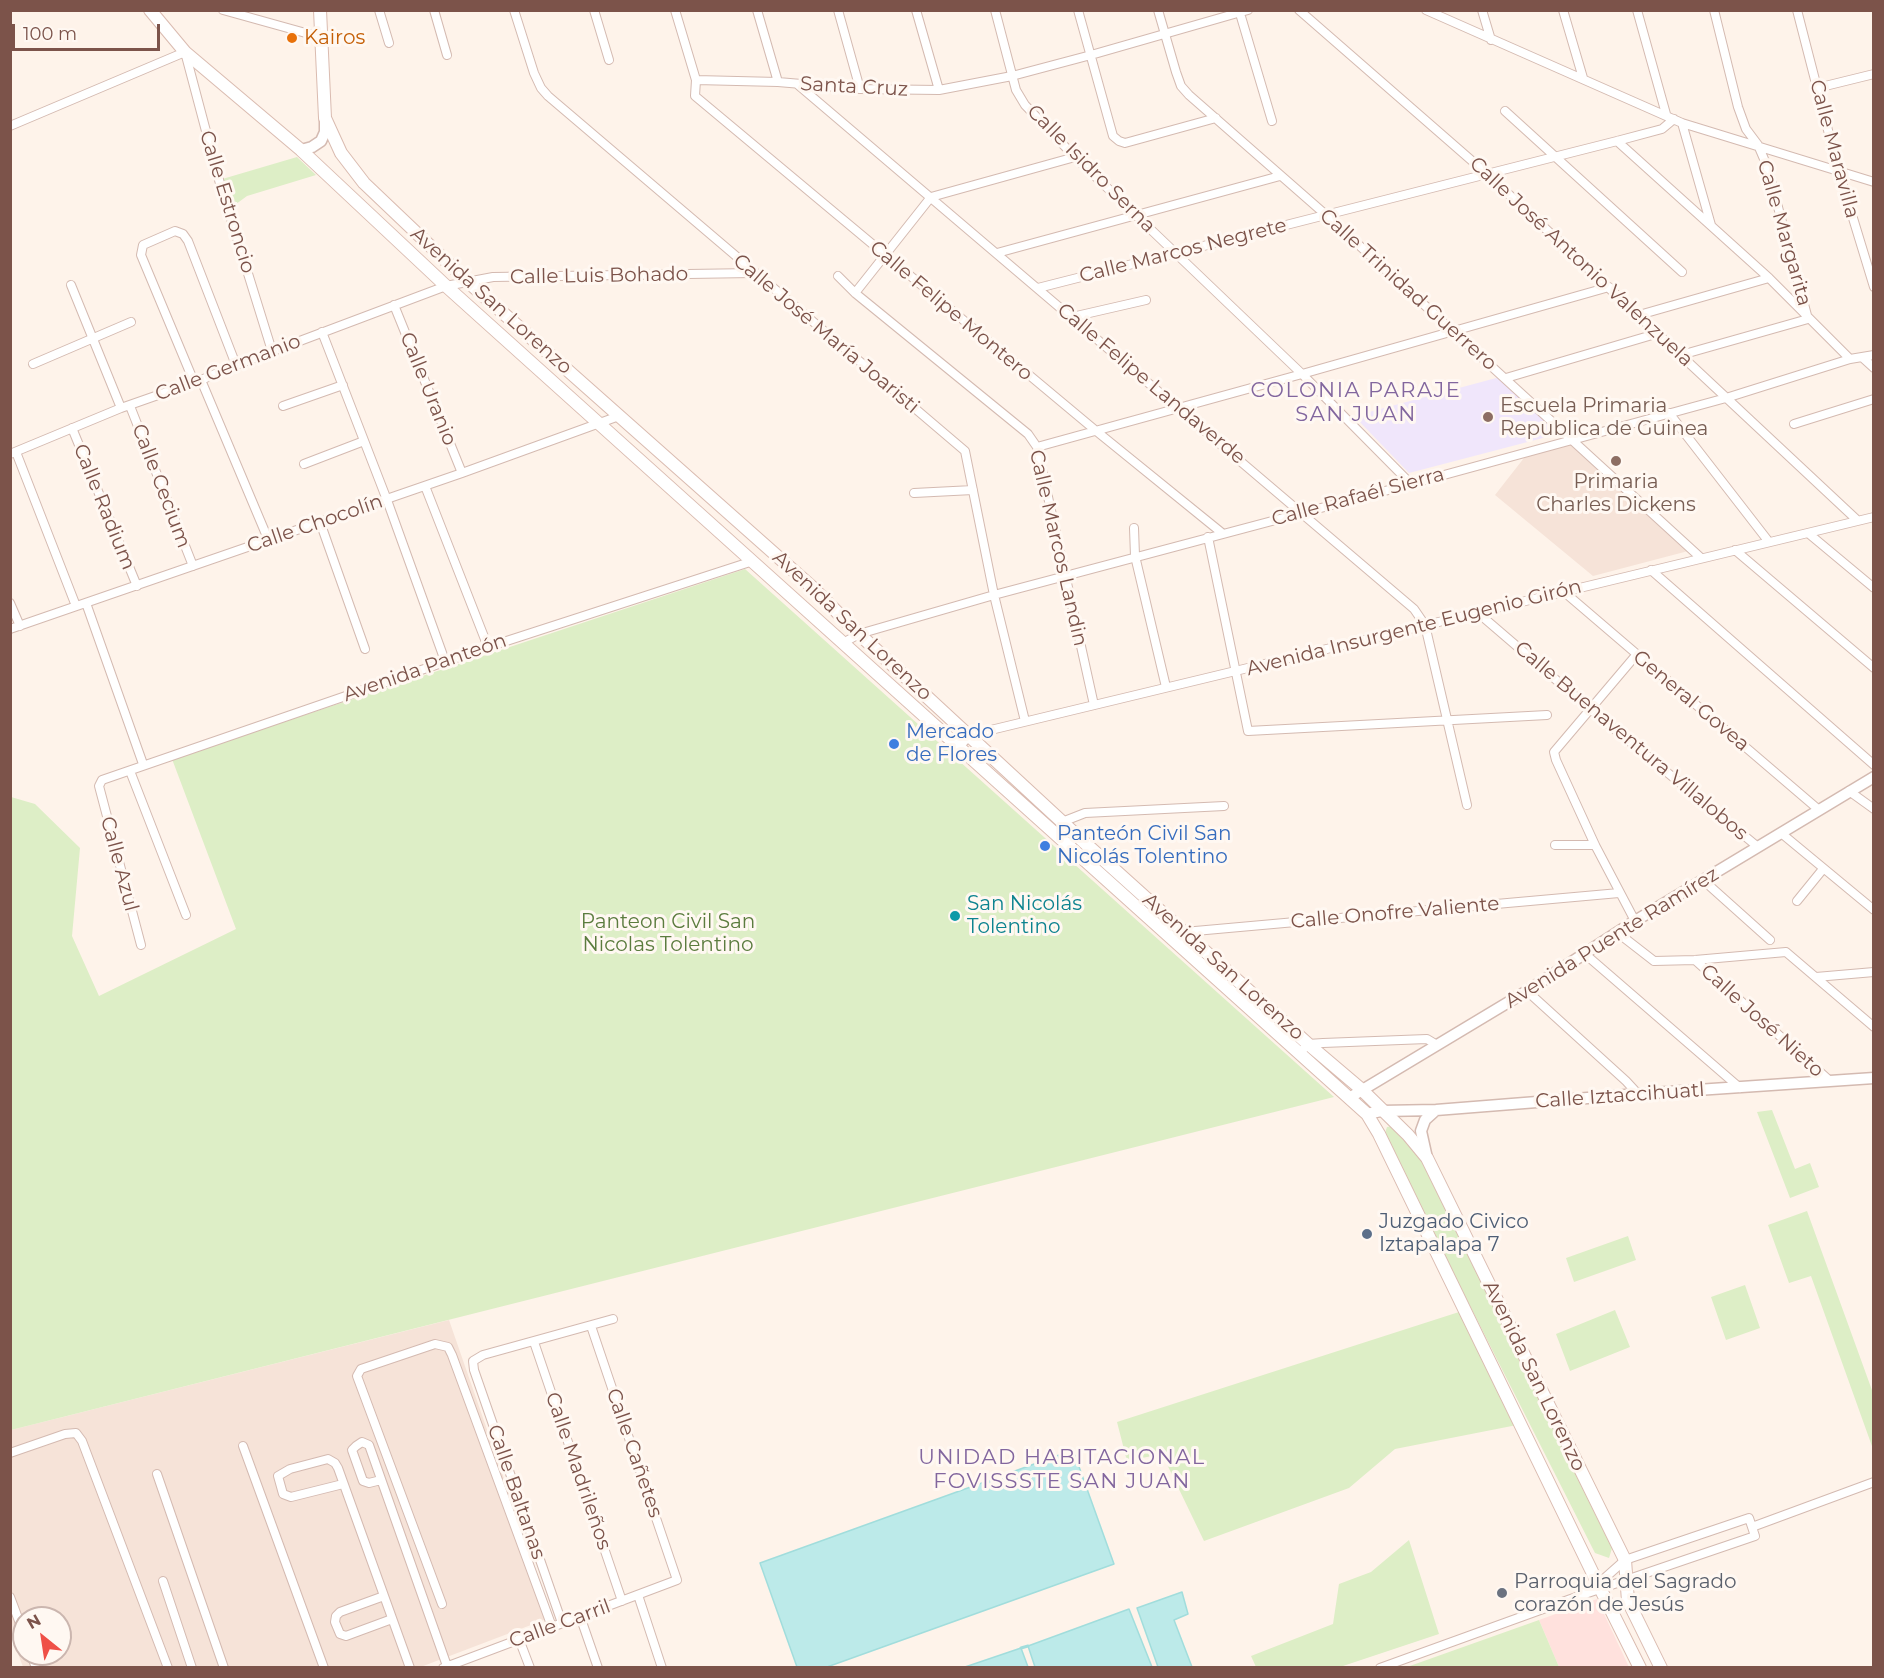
<!DOCTYPE html>
<meta charset="utf-8">
<style>
body{margin:0}
#map{position:relative;width:1884px;height:1678px;overflow:hidden;background:#fef3ea;font-family:Montserrat,sans-serif}
canvas{display:block}
.frame{position:absolute;inset:0;border:12px solid #7c534a;pointer-events:none}
.north{position:absolute;left:12px;top:1606px;width:60px;height:60px;box-sizing:border-box;background:#fff8f2;border:2px solid #cbb6af;border-radius:50%;rotate:330deg;font-size:16px;font-weight:700;line-height:24px;text-align:center;color:#7c534a}
.north::after{content:'';display:block;margin:auto;width:21px;height:27px;background:#ef5047;clip-path:polygon(50% 0,100% 100%,50% 72%,0 100%)}
.scale{position:absolute;left:12px;top:24px;width:148px;height:27px;box-sizing:border-box;border:3px solid #7c534a;border-top:0;padding-left:8px;font-size:18px;line-height:21px;white-space:nowrap;color:#7c534a;-webkit-text-stroke:4px #fff8f2;paint-order:stroke}
</style>
<div id="map">
<canvas width="1884" height="1678"></canvas>
<div class="frame"></div>
<div class="north">N</div>
<div class="scale">100 m</div>
</div>
<script>
const c = document.querySelector('canvas').getContext('2d');
c.lineJoin = 'round';
function fillPath(path, color) { c.fillStyle = color; c.fill(path, 'evenodd'); }
const shape = rows => new Path2D(rows.map(r => 'M' + r).join(''));
function strokePath(path, color, width, dash) { c.strokeStyle = color; c.lineWidth = width; c.lineCap = dash ? 'butt' : 'round'; c.setLineDash(dash || []); c.stroke(path); }
function label(font, color, halo, rows, align = 'center') {
  c.font = font + ' Montserrat,sans-serif'; c.lineWidth = 6; c.setLineDash([]); c.textBaseline = 'middle'; c.strokeStyle = halo; c.fillStyle = color; for (const [text, x, y, turn = 0] of rows) {
    c.save(); c.translate(x, y); c.rotate((+turn || 0) * Math.PI / 180); c.textAlign = isNaN(turn) ? turn : align; if (halo) c.strokeText(text, 0, 0); c.fillText(text, 0, 0); c.restore();
  }
}
const residential = shape([
 [1568,439,1692,550,1593,576,1495,495,1531,449],
 [449,1320,552,1617,418,1668,23,1667,11,1635,11,1430],
 [24,1618,60,1618,60,1654,24,1654]
]);
const commercial = shape([
 [1597,1599,1629,1667,1559,1667,1539,1620]
]);
const education = shape([
 [1500,377,1562,433,1409,473,1354,416]
]);
const green = shape([
 [297,157,316,175,247,196,228,210,219,180],
 [745,569,1334,1097,11,1430,11,797,35,804,80,848,72,936,99,996,236,929,172,759],
 [1772,1110,1795,1169,1810,1163,1819,1187,1790,1198,1757,1112],
 [1398,1125,1410,1137,1613,1545,1609,1558,1595,1553,1384,1136,1387,1127],
 [1807,1211,1873,1393,1873,1449,1811,1276,1789,1283,1768,1225],
 [1628,1236,1636,1260,1574,1282,1566,1258],
 [1745,1285,1760,1328,1726,1340,1711,1297],
 [1615,1310,1630,1347,1570,1371,1556,1334],
 [1459,1312,1517,1425,1395,1449,1349,1488,1204,1541,1162,1454,1127,1461,1117,1422],
 [1409,1540,1439,1634,1340,1667,1256,1667,1251,1656,1333,1624,1339,1584,1371,1572],
 [1539,1620,1559,1667,1407,1667]
]);
const water = shape([
 [1073,1450,1114,1564,827,1667,797,1667,760,1563,1073,1450],
 [1182,1592,1188,1614,1174,1620,1192,1667,1158,1667,1137,1608,1182,1592],
 [1129,1609,1152,1667,1035,1667,1028,1646,1129,1609],
 [1021,1648,1028,1667,965,1667,1021,1648]
]);
const stream = shape([
 [1021,1648,1028,1646]
]);
const minor = shape([
 [223,10,320,37],
 [379,10,389,43],
 [434,10,447,55],
 [514,10,534,73,541,88,548,96,965,451,994,595,1025,721],
 [594,10,609,60],
 [675,10,696,80,695,96,1095,430,1222,533],
 [757,10,778,82],
 [838,10,860,89],
 [916,10,939,90],
 [995,10,1016,90,1025,105,1075,157,1302,374,1411,484],
 [1078,10,1113,136,1119,141,1125,143,1216,118],
 [1158,10,1176,72,1181,86,1189,95,1326,215,1701,558],
 [1239,10,1272,121],
 [1299,10,1487,174,1857,520],
 [1426,10,1682,123,1874,182],
 [1482,10,1491,40],
 [1563,10,1583,78],
 [1637,10,1666,114],
 [1714,10,1738,107,1746,129,1758,145,1767,166,1808,319],
 [1797,10,1838,169,1874,287],
 [696,80,778,82,860,89,939,90,1012,76,1091,55,1248,10],
 [797,84,1414,609,1425,625,1467,805],
 [1817,88,1874,74],
 [1505,111,1682,272],
 [1682,123,1711,225],
 [10,126,185,52,219,180,272,351],
 [1617,141,1769,278,1850,359],
 [997,253,1280,176],
 [838,276,855,293,1028,434,1037,447,1094,705],
 [71,285,121,408],
 [1038,288,1617,141,1662,129,1674,119],
 [855,293,931,197,1075,157],
 [394,305,462,473],
 [1639,315,1769,278],
 [1072,317,1146,300],
 [322,332,387,500,445,661],
 [1681,355,1808,319],
 [1863,358,1874,368],
 [33,364,131,322],
 [1506,378,1659,333],
 [201,380,268,539],
 [194,382,141,255,143,245,175,231,183,234,188,241,236,365],
 [130,406,193,566],
 [283,406,343,385],
 [1669,413,1769,542],
 [1794,424,1874,399],
 [72,428,137,586],
 [1037,447,1302,374,1609,287],
 [16,452,76,606],
 [10,454,121,408,201,380,236,365,446,286,493,277,753,273],
 [304,464,364,441],
 [425,486,488,647],
 [914,493,973,490],
 [320,522,365,649],
 [1134,528,1135,556,1166,687],
 [1808,533,1874,588],
 [1208,537,1248,731,1547,715],
 [1735,550,1874,668],
 [1651,570,1874,765],
 [1563,591,1819,810],
 [10,603,20,626],
 [86,603,143,764],
 [1477,612,1590,709,1758,847],
 [10,629,462,473,619,416],
 [843,643,859,634,994,595,1411,484,1726,398,1850,359,1874,355],
 [959,747,970,735,1874,517],
 [130,771,186,915],
 [1849,791,1874,809],
 [1062,822,1085,813,1224,806],
 [1781,833,1874,910],
 [1555,845,1595,845],
 [1703,880,1770,940],
 [1797,901,1823,869],
 [1635,921,1595,845,1556,760,1554,752,1637,654],
 [1618,933,1654,961,1695,960,1786,952,1874,1027],
 [1175,942,1184,932,1619,893],
 [141,945,99,786,102,780,488,647,753,561],
 [1585,954,1740,1088],
 [1695,960,1830,1081],
 [1816,977,1874,972],
 [1527,991,1626,1081,1638,1094],
 [1300,1053,1308,1044,1323,1043,1427,1039,1437,1045],
 [534,1342,622,1601],
 [243,1446,324,1668],
 [10,1453,65,1434,76,1433,82,1441,168,1668],
 [157,1474,224,1668],
 [381,1480,369,1483,363,1481,352,1450,356,1446,362,1442,369,1445,447,1666],
 [343,1484,291,1497,283,1494,278,1476,290,1469,328,1459,335,1463,338,1468,410,1668],
 [1752,1527,1874,1482],
 [163,1581,192,1668],
 [638,1595,662,1668],
 [384,1596,340,1612,336,1616,335,1622,340,1634,346,1636,392,1619],
 [10,1597,24,1634],
 [442,1604,357,1376,361,1369,435,1344,448,1347,452,1355,552,1627],
 [580,1616,598,1668],
 [562,1623,474,1370,473,1361,483,1355,613,1319],
 [519,1639,530,1668],
 [31,1654,36,1668],
 [443,1668,677,1580,591,1326],
 [1380,1668,1579,1596,1598,1584,1625,1560,1749,1518,1755,1536,1579,1596]
]);
const tertiary = shape([
 [301,150,312,147,321,141,325,132,325,120],
 [1349,1098,1527,991,1635,921,1874,777],
 [1367,1114,1381,1111,1436,1110,1638,1094,1874,1078],
 [1427,1158,1421,1131,1425,1120,1436,1110]
]);
const secondary = shape([
 [150,10,185,52,301,150,446,286,1367,1114,1379,1134,1598,1584,1640,1668],
 [320,10,325,118,341,153,364,183,467,281,812,587,859,634,1086,844,1308,1044,1361,1089,1408,1135,1427,1158,1625,1560,1628,1601,1661,1668]
]);
const markers = [
 [292,38,6,"#e8710a"],
 [1488,417,6,"#8d6e63"],
 [1616,461,6,"#8d6e63"],
 [894,744,6,"#3f7fe0"],
 [1045,846,6,"#3f7fe0"],
 [955,916,6,"#0f9aa8"],
 [1367,1234,6,"#5c6f8a"],
 [1502,1593,6,"#6b7280"]
];
const foodNames = [
 ["Kairos",304,38]
];
const streetNames = [
 ["Santa Cruz",854,87,3],
 ["Calle Maravilla",1834,149,75],
 ["Calle Isidro Serna",1091,169,45],
 ["Calle Estroncio",227,202,73],
 ["Calle Margarita",1784,233,74],
 ["Calle Marcos Negrete",1183,251,-14],
 ["Calle José Antonio Valenzuela",1581,262,43],
 ["Calle Luis Bohado",599,276,-1],
 ["Calle Trinidad Guerrero",1408,290,42],
 ["Avenida San Lorenzo",491,301,42],
 ["Calle Felipe Montero",951,311,40],
 ["Calle José María Joaristi",826,334,40],
 ["Calle Germanio",228,368,-21],
 ["Calle Felipe Landaverde",1151,384,40],
 ["Calle Uranio",428,389,68],
 ["Calle Cecium",161,486,69],
 ["Calle Rafaél Sierra",1358,497,-15],
 ["Calle Radium",104,507,68],
 ["Calle Chocolín",315,524,-19],
 ["Calle Marcos Landin",1058,548,77],
 ["Avenida San Lorenzo",852,626,43],
 ["Avenida Insurgente Eugenio Girón",1414,628,-14],
 ["Avenida Panteón",425,668,-19],
 ["General Govea",1691,701,40],
 ["Calle Buenaventura Villalobos",1631,741,40],
 ["Calle Azul",119,864,75],
 ["Calle Onofre Valiente",1395,913,-5],
 ["Avenida Puente Ramírez",1612,938,-32],
 ["Avenida San Lorenzo",1223,967,42],
 ["Calle José Nieto",1762,1021,42],
 ["Calle Iztaccihuatl",1620,1096,-4],
 ["Avenida San Lorenzo",1534,1376,64],
 ["Calle Cañetes",634,1453,71],
 ["Calle Madrileños",578,1471,71],
 ["Calle Baltanas",516,1492,71],
 ["Calle Carril",560,1624,-20]
];
const educationNames = [
 ["Escuela Primaria",1500,406],
 ["Republica de Guinea",1500,429],
 ["Primaria",1616,482,"center"],
 ["Charles Dickens",1616,505,"center"]
];
const shopNames = [
 ["Mercado",906,732],
 ["de Flores",906,755],
 ["Panteón Civil San",1057,834],
 ["Nicolás Tolentino",1057,857]
];
const cultureNames = [
 ["San Nicolás",967,904],
 ["Tolentino",967,927]
];
const parkNames = [
 ["Panteon Civil San",668,922],
 ["Nicolas Tolentino",668,945]
];
const serviceNames = [
 ["Juzgado Civico",1379,1222],
 ["Iztapalapa 7",1379,1245]
];
const worshipNames = [
 ["Parroquia del Sagrado",1514,1582],
 ["corazón de Jesús",1514,1605]
];
const neighbourhoodNames = [
 ["COLONIA PARAJE",1356,391],
 ["SAN JUAN",1356,415],
 ["UNIDAD HABITACIONAL",1062,1458],
 ["FOVISSSTE SAN JUAN",1062,1482]
];
fillPath(residential, '#f6e3d8');
fillPath(commercial, '#ffe1dd');
fillPath(education, '#f0e6fb');
fillPath(green, '#ddeec6');
fillPath(water, '#bceae9');
strokePath(water, '#a1dddc', 1.5);
strokePath(stream, '#a1dddc', 3);
strokePath(minor, '#d4bab1', 10);
strokePath(tertiary, '#d4bab1', 13);
strokePath(secondary, '#dabbb0', 14);
strokePath(minor, '#fff', 8);
strokePath(tertiary, '#fff', 10);
strokePath(secondary, '#fff', 12);
for (const [x, y, r, color] of markers) { const dot = new Path2D(); dot.arc(x, y, r, 0, 2 * Math.PI); c.fillStyle = color; c.fill(dot); strokePath(dot, '#fff8f2', 2); }
label('20px', '#c56008', '#fff8f2', foodNames, 'left');
label('20px', '#7c534a', '#fff8f2', streetNames);
label('20px', '#785e54', '#fff8f2', educationNames, 'left');
label('20px', '#366cbe', '#fff8f2', shopNames, 'left');
label('20px', '#0d838f', '#fff8f2', cultureNames, 'left');
label('20px', '#5b7c3e', '#fff8f2', parkNames);
label('20px', '#4e5e75', '#fff8f2', serviceNames, 'left');
label('20px', '#5b616d', '#fff8f2', worshipNames, 'left');
c.letterSpacing = '1.5px';
label('21px', '#82669e', '#fff8f2', neighbourhoodNames);
c.letterSpacing = '0px';
</script>
